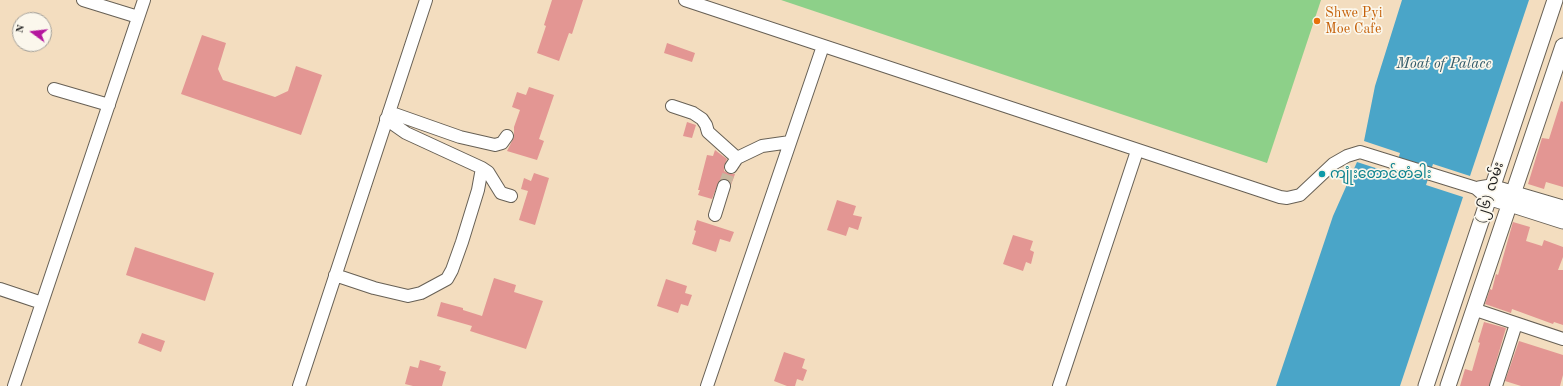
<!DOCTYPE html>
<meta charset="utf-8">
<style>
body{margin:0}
#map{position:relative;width:1563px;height:386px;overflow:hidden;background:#f3ddbf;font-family:"Old Standard TT",serif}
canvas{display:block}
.north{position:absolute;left:12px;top:12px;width:40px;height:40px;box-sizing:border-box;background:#fbf7ec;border:1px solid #a29f99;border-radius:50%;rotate:285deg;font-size:11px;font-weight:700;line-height:16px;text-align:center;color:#1c1c1c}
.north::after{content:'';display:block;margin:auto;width:14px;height:18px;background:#b5179e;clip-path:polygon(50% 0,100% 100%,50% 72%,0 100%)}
</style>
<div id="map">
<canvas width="1563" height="386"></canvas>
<div class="north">N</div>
</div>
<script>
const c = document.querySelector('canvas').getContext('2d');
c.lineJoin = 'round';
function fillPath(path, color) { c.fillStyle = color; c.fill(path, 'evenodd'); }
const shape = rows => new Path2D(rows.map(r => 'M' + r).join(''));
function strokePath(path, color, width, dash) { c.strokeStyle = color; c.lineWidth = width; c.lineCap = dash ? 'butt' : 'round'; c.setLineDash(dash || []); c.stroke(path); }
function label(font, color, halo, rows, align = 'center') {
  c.font = font + ' "Old Standard TT","Noto Sans Myanmar",serif'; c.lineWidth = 3.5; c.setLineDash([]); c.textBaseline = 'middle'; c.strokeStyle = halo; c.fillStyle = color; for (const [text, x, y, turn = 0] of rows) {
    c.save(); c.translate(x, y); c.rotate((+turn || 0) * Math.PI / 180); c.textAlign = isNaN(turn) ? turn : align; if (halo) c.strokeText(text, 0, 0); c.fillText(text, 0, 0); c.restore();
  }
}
const green = shape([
 [781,0,1321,0,1267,163]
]);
const water = shape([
 [1402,0,1529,0,1470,176,1433,164,1426,185,1463,197,1400,386,1276,386,1333,216,1357,162,1394,174,1400,153,1364,141,1375,86]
]);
const building = shape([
 [552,0,583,0,572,34,569,33,559,61,537,53,546,26,544,25],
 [202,35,226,43,218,69,223,80,275,97,288,91,296,66,322,75,301,135,181,94],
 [667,43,695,53,692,62,664,53],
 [529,87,554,95,539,139,544,141,537,160,507,151,514,137,514,127,520,110,512,107,517,92,526,95],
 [1561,101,1563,102,1563,187,1546,182,1544,189,1528,184,1542,138,1549,139],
 [687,122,696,125,692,138,683,136],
 [715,150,727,159,724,166,724,171,730,174,735,174,731,185,729,181,726,179,719,181,712,199,698,195,700,190,698,190,707,155,713,156],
 [534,173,549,178,535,225,519,220,528,191,521,189,524,178,531,181],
 [837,200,856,206,853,215,862,217,858,230,849,227,846,236,827,230],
 [697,220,734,232,730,242,720,239,716,252,692,244,696,231,694,230],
 [1513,222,1530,227,1526,241,1542,246,1544,240,1563,247,1563,257,1558,270,1563,270,1563,325,1554,322,1553,324,1512,309,1511,313,1485,304,1490,289,1492,290,1496,274,1498,275],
 [1013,235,1033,241,1030,250,1034,252,1031,264,1026,262,1023,271,1003,264],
 [135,247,214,273,205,301,126,275],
 [494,278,516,285,514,292,543,301,526,349,470,331,472,326,437,316,441,302,463,308,463,310,482,316],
 [666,279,687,286,685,293,692,295,688,306,681,304,678,313,657,306],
 [1484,322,1506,328,1489,386,1460,386,1465,369,1472,371,1480,343,1478,342],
 [142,333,165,341,161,352,138,343],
 [1519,341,1563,355,1563,375,1560,386,1521,386,1505,381],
 [784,352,805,359,802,368,807,370,803,381,797,379,795,386,787,386,774,381],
 [420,360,441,366,439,370,446,372,442,386,413,386,405,384,410,366,418,368]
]);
const minorTunnel = shape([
 [724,186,731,167]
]);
const minor = shape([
 [83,0,138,17],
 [685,0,1280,197,1287,198,1300,195,1333,164,1347,156,1360,152,1479,189],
 [54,89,109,105],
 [672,106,693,113,702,119,706,125,708,132,737,158],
 [389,112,460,137,495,145,502,143,507,136],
 [731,167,737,158,762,146,790,142],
 [482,168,488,172,501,193,511,196],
 [715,215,724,186],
 [335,275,374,288,408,296,421,293,447,279,452,270,462,242,478,190,482,168,406,133,386,119],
 [0,289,42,303],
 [1473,309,1563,339],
 [14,386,144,0],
 [299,386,426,0],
 [707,386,823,46],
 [1059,386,1137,151],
 [1496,386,1516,324]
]);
const major = shape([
 [1563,208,1491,187,1479,189,1488,197,1563,221],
 [1426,386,1555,0],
 [1448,386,1563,46]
]);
const markers = [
 [1317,21,4,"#e8710a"],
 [1322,174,4,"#0f9aa8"]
];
const foodNames = [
 ["Shwe Pyi",1325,13],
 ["Moe Cafe",1325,29]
];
const cultureNames = [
 ["ကျုံးတောင်တံခါး",1330,174]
];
const streetNames = [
 ["(၂၆) လမ်း",1490,193,-72]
];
const waterNames = [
 ["Moat of Palace",1444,64]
];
fillPath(green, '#8dd089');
fillPath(water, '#4aa5c8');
fillPath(building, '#e39693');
strokePath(minorTunnel, '#c8b69e', 12, [12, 6]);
strokePath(minor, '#676055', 14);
strokePath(major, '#676055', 17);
strokePath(minor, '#fff', 12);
strokePath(major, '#fff', 15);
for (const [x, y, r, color] of markers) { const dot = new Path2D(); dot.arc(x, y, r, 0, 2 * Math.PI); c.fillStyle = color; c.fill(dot); strokePath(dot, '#fbf7ec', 1.5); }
label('14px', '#c56008', '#fbf7ec', foodNames, 'left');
label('14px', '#0d838f', '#fbf7ec', cultureNames, 'left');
label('14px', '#1c1c1c', '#fbf7ec', streetNames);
label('italic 15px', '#315a69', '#fbf7ec', waterNames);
</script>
